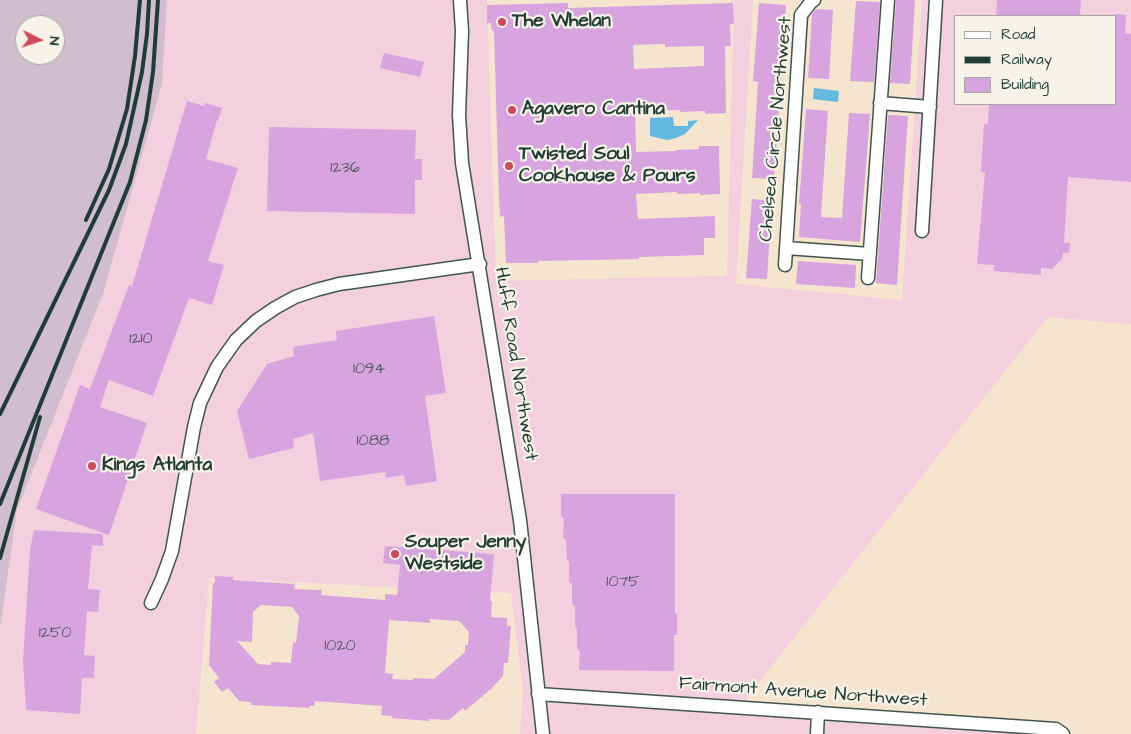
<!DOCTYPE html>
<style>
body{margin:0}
#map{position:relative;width:1131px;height:734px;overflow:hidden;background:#f5e5cf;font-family:"Architects Daughter",sans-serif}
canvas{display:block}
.legend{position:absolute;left:954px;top:15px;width:162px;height:90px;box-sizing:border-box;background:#f7f3e8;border:1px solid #a1aaa0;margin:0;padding:6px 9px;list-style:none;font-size:15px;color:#1f3d34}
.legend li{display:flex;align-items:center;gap:10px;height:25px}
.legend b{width:25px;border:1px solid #a1aaa0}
.north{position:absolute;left:15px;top:15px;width:50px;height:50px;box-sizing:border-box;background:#f7f3e8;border:1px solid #a1aaa0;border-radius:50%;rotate:94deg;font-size:14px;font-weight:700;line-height:20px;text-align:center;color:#1f3d34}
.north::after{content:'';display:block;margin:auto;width:18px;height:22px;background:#d1495b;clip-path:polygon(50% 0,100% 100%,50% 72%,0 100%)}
</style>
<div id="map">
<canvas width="1131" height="734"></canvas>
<ul class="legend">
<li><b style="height:6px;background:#fff"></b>Road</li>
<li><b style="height:6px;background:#1f3d34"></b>Railway</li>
<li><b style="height:14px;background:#d7a4df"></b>Building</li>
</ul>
<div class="north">N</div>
</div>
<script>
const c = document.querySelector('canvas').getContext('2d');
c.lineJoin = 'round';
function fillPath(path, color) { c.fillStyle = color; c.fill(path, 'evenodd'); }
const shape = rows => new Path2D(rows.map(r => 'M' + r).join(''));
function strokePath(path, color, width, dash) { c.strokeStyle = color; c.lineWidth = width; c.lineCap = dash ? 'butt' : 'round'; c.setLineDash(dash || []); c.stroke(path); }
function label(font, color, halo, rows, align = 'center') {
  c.font = font + ' "Architects Daughter",sans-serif'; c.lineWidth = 4.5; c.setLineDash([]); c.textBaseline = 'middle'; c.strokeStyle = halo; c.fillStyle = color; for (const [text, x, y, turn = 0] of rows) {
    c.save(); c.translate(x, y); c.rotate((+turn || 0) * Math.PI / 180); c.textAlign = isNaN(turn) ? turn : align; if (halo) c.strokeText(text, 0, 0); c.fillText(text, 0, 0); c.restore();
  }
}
const built = shape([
 [167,0,487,0,496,281,727,276,734,0,753,0,736,284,902,300,922,0,1131,0,1131,324,1048,317,736,711,1063,734,520,734,523,689,511,593,209,578,196,734,0,734,0,629,17,510,103,294,162,84],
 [955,16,1115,16,1115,104,955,104]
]);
const industrial = shape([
 [0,0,167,0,162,84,103,294,17,510,0,629],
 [25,25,55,25,55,55,25,55]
]);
const water = shape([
 [814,88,839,91,838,102,813,99],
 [673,117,674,126,688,126,688,121,698,120,685,134,676,138,667,140,650,136,650,118]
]);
const building = shape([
 [896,0,915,0,910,84,890,83],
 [997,0,1081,0,1080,16,996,16],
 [856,1,880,2,874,82,850,81],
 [568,3,568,8,733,3,734,24,730,24,731,46,725,46,726,113,705,114,705,111,680,112,680,110,635,111,636,152,676,151,676,150,699,149,699,146,719,146,720,194,700,195,700,193,677,194,677,192,636,194,638,219,715,216,715,238,704,238,704,255,639,257,639,259,538,261,538,263,506,263,504,216,500,217,499,200,494,31,492,31,491,23,487,23,487,5],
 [665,44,665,47,704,46,704,66,634,69,633,45],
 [759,3,786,5,774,179,752,178,758,82,753,81],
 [816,9,833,10,829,79,808,78,812,14],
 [1115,14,1126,15,1125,33,1131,34,1131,182,1068,177,1064,243,1070,243,1069,253,1063,253,1062,259,1052,269,1041,268,1041,275,994,271,994,265,977,264,985,172,981,172,984,124,988,124,989,104,1115,104],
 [384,53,424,62,420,77,380,68],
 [187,101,204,106,205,103,222,108,218,121,217,120,206,159,238,168,208,261,224,265,212,305,189,298,153,396,109,380,100,407,147,423,109,535,36,509,80,385,90,389,129,285,132,286],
 [806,109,828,111,821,217,842,218,849,113,870,114,860,242,799,237,801,204,799,204],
 [888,115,908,116,897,285,876,283],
 [269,127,416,130,415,159,422,159,422,180,415,180,415,214,267,211],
 [752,199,772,201,767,279,746,278],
 [798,261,856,265,855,288,796,284],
 [434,316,446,393,425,396,437,481,406,486,404,475,386,478,385,472,320,481,313,433,293,439,294,448,249,459,237,411,267,364,294,356,293,347,337,340,336,331],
 [561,494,675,494,675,614,677,614,677,635,674,635,674,671,579,670,580,651,577,649,577,629,575,626,575,607,572,604,572,584,569,582,569,562,567,560,566,540,563,538,564,519,561,516],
 [34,530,103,534,103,546,92,545,88,589,100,590,98,612,87,611,84,655,95,656,94,678,82,678,80,714,26,710,23,661,30,550],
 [385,546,494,554,490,601,492,601,491,617,507,618,507,626,511,626,508,663,504,663,503,676,491,689,465,711,463,708,449,720,429,719,429,721,392,718,392,716,381,715,382,706,315,701,314,706,310,706,309,708,251,705,251,702,239,701,228,688,222,692,214,682,219,678,209,665,213,583,215,583,215,576,233,577,233,580,295,584,294,589,322,590,321,595,385,600,385,594,397,595,400,565,383,563],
 [261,605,292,607,299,616,296,643,293,642,291,663,271,662,270,665,258,664,237,641,252,642,253,612],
 [430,619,459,621,469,632,468,645,465,645,465,652,434,679,413,678,413,680,392,679,393,674,385,673,389,620,430,623]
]);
const minor = shape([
 [460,0,462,31,459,115,462,163,520,520,543,734],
 [880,103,930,107],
 [922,231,936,0],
 [786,248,870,254],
 [785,265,801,15,811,2,814,0],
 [868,278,888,0],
 [151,603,162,579,172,551,194,427,200,403,217,367,236,340,256,321,275,308,295,297,316,290,339,284,480,264],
 [538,694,1056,729,1063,734],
 [817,734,818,712]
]);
const rail = shape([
 [86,220,109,169,127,109,135,56,140,0],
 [0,414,109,190,126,144,142,72,147,34,149,0],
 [0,504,130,182,146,120,153,72,158,0],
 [0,558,40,417]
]);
const markers = [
 [502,22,5,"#d1495b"],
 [512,110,5,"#d1495b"],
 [509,166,5,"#d1495b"],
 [92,466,5,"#d1495b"],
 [395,554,5,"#d1495b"]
];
const numberNames = [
 ["1236",345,169],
 ["1210",141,340],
 ["1094",369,370],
 ["1088",373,442],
 ["1075",623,583],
 ["1250",55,634],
 ["1020",340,647]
];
const poiNames = [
 ["The Whelan",512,22],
 ["Agavero Cantina",522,110],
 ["Twisted Soul",519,155],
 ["Cookhouse & Pours",519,177],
 ["Kings Atlanta",102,466],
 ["Souper Jenny",405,543],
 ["Westside",405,565]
];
const streetNames = [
 ["Chelsea Circle Northwest",777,129,-85],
 ["Huff Road Northwest",515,364,81],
 ["Fairmont Avenue Northwest",803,693,4]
];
fillPath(built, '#f4cfde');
fillPath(industrial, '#d0bdce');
fillPath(water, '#63b9df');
fillPath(building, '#d7a4df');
strokePath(minor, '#3f564b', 15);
strokePath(minor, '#fff', 12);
strokePath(rail, '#1f3d34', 4);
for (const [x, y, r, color] of markers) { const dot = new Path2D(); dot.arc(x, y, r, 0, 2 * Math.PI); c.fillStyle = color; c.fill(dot); strokePath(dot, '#f7f3e8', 2); }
label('16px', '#4d575f', null, numberNames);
label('bold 19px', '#1f3d34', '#f7f3e8', poiNames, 'left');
label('19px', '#1f3d34', '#f7f3e8', streetNames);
</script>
